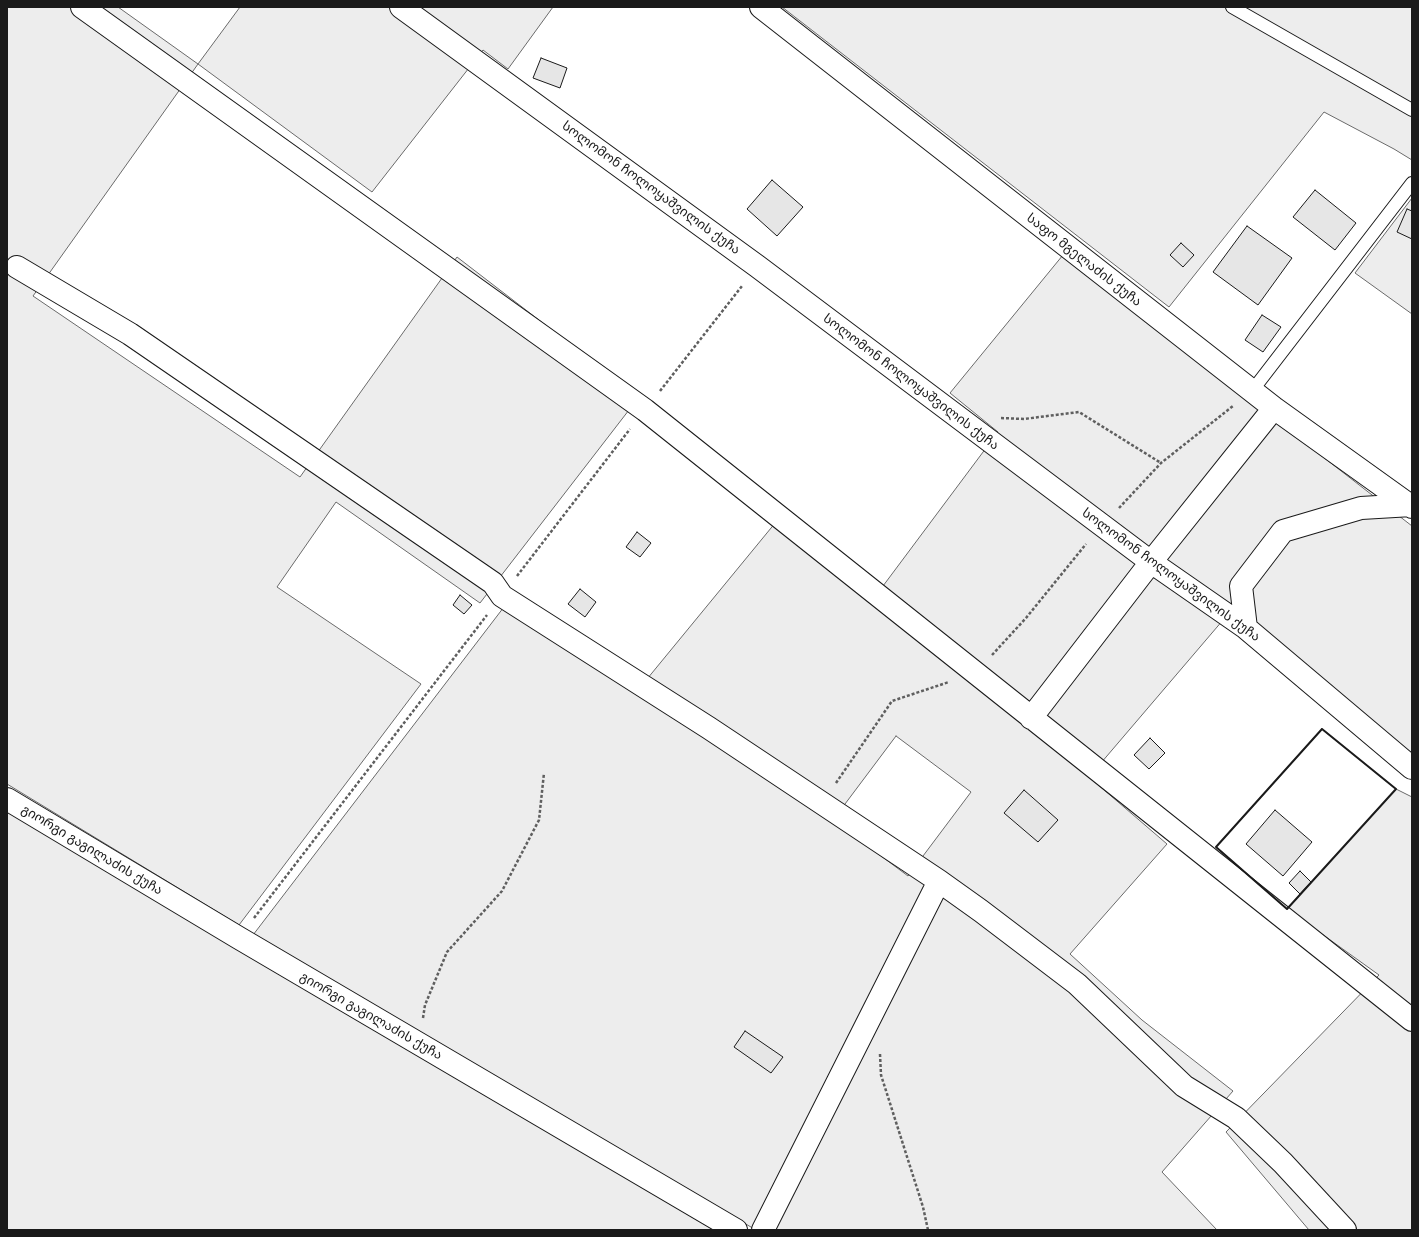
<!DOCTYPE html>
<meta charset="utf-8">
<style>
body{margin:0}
#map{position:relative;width:1419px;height:1237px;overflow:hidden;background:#fff;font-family:Quicksand,sans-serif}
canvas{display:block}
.frame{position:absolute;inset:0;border:8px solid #1a1a1a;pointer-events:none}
</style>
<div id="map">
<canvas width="1419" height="1237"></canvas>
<div class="frame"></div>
</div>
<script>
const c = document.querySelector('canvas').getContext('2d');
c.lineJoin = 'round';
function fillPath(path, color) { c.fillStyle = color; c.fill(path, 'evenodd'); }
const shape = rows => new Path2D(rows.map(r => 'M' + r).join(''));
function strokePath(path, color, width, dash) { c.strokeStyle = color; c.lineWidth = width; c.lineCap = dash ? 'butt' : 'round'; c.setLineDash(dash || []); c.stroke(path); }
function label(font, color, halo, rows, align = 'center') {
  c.font = font + ' Quicksand,"Noto Sans Georgian",sans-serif'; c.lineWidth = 3; c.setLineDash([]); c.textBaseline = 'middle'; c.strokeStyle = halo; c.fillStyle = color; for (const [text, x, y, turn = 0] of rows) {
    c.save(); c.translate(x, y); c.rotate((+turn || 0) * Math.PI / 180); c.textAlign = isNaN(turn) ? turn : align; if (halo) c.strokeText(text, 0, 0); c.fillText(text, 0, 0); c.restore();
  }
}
const green = shape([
 [7,7,118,7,198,64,240,7,553,7,508,69,483,50,372,192,198,64,33,296,300,477,457,257,639,397,480,603,336,502,277,587,421,684,239,925,7,784,7,7],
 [782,7,1412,7,1412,160,1394,149,1324,112,1169,307,782,7],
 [1412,198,1412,314,1355,273,1412,198],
 [1063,255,1412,526,1412,756,1235,606,1089,777,1167,844,1070,954,1142,1020,1233,1091,1162,1172,1217,1230,756,1230,253,935,507,603,638,690,785,511,883,586,998,432,950,393,1063,255],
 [896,736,971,792,908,876,833,820,896,736],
 [1396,789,1412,797,1412,1230,1309,1230,1226,1132,1379,975,1287,909,1396,789],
 [7,810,714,1230,7,1230,7,810]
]);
const building = shape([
 [541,58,567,68,560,88,533,78,541,58],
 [772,180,803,207,777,236,747,209,772,180],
 [1315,190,1356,223,1335,250,1293,217,1315,190],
 [1407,209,1412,211,1412,239,1397,232,1407,209],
 [1247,226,1292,258,1258,305,1213,272,1247,226],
 [1181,243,1194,255,1183,267,1170,255,1181,243],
 [1262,315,1281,327,1263,352,1245,340,1262,315],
 [637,532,651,543,640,557,626,547,637,532],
 [580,589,596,602,585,617,568,604,580,589],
 [460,595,472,605,464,614,453,605,460,595],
 [1150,738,1165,753,1149,769,1134,755,1150,738],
 [1024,790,1058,820,1038,842,1004,813,1024,790],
 [1275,810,1312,842,1283,876,1246,844,1275,810],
 [1300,871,1311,882,1300,894,1289,883,1300,871],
 [745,1031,783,1057,771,1073,734,1047,745,1031]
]);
const path = shape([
 [660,391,742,286],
 [1001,418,1024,419,1079,412,1161,463],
 [1119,508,1161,463,1233,406],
 [517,576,630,429],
 [992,655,1026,618,1086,544],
 [836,783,892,701,949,682],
 [254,918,487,615],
 [423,1018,425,1005,447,952,502,891,539,820,544,773],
 [880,1054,881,1075,923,1207,928,1230]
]);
const service = shape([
 [1232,7,1412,110],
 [1252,391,1412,183]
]);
const minor = shape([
 [82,7,645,410,1412,1020],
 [401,7,757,266,1151,562,1246,628,1412,768],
 [761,7,1274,408,1412,507],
 [17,267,130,334,493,583,502,596,709,728,939,881,981,911,1077,984,1184,1086,1236,1118,1283,1163,1345,1230],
 [1246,628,1241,586,1283,531,1361,508,1412,505],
 [1031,718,1151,562,1274,408],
 [7,799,239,938,736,1230],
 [763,1230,939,881]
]);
const wall = shape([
 [1322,729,1396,789,1287,909,1216,847,1322,729]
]);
const streetNames = [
 ["სოლომონ ჩოლოყაშვილის ქუჩა",651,188,36],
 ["საფო მგელაძის ქუჩა",1084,260,38],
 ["სოლომონ ჩოლოყაშვილის ქუჩა",911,382,37],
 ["სოლომონ ჩოლოყაშვილის ქუჩა",1171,575,36],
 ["გიორგი გაგილაძის ქუჩა",92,850,31],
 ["გიორგი გაგილაძის ქუჩა",371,1016,30]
];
fillPath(green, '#ededed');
strokePath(green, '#6a6a6a', 1);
fillPath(building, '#e6e6e6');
strokePath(building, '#1a1a1a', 1);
strokePath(service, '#1a1a1a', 14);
strokePath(minor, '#1a1a1a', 24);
strokePath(path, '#5f5f5f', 2.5, [3, 2]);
strokePath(service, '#fff', 12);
strokePath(minor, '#fff', 22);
strokePath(wall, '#1a1a1a', 2);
label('13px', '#1a1a1a', '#fff', streetNames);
</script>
